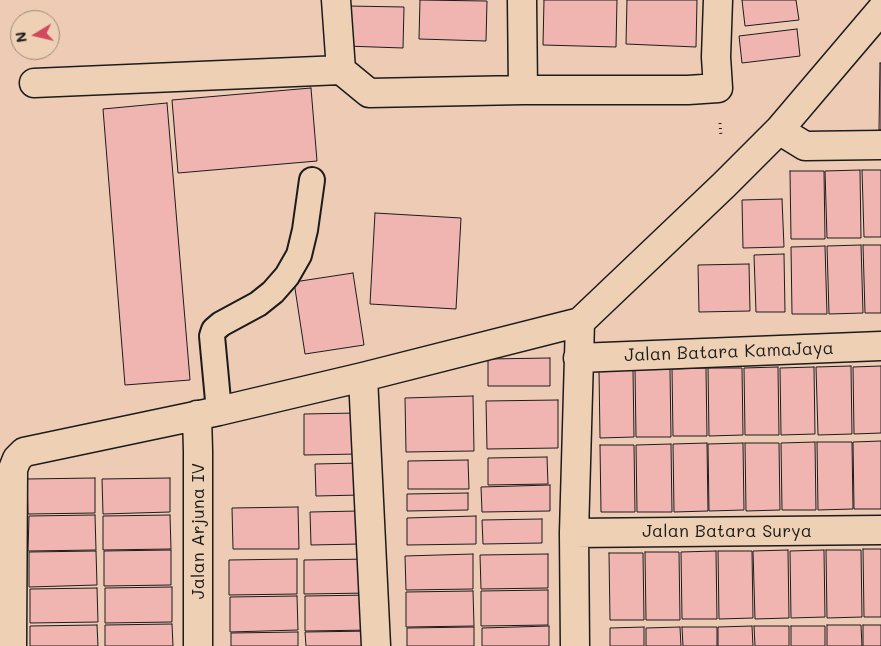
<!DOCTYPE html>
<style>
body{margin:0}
#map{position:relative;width:881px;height:646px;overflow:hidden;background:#eecbb4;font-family:Mali,sans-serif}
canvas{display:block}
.north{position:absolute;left:10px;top:10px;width:50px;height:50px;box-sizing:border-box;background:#eed1b5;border:1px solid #9a8978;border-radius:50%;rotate:261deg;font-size:14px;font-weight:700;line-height:20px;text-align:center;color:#1c1c1c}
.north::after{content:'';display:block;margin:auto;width:18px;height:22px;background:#d1495b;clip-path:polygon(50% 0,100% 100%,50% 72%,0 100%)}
</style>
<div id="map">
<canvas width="881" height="646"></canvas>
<div class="north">N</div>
</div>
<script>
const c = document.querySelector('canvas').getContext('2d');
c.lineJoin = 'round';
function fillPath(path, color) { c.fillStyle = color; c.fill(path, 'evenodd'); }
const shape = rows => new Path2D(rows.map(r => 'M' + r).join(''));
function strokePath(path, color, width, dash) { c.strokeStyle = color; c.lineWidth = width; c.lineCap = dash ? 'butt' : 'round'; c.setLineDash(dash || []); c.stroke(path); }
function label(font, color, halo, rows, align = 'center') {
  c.font = font + ' Mali,sans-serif'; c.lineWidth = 5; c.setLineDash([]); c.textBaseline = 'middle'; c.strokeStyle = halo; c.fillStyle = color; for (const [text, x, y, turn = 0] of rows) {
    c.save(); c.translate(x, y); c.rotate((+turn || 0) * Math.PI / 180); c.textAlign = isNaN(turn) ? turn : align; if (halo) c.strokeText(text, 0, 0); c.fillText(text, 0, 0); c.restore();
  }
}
const building = shape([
 [420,0,487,1,486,41,419,39,420,0],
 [544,0,617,0,616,47,543,45,544,0],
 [627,0,697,0,696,47,626,44,627,0],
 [742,0,796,0,799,20,745,26,742,0],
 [347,6,404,7,403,48,345,46,347,6],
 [797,29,800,56,742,63,739,36,797,29],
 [880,63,881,63,881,130,879,130,880,63],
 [311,88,317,161,178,173,172,100,311,88],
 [167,103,190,380,125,385,103,109,167,103],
 [860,170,861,238,827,238,825,171,860,170],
 [862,170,881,170,881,237,864,237,862,170],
 [790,171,824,171,825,239,791,239,790,171],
 [782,199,784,247,743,248,742,200,782,199],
 [375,213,461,218,456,309,370,304,375,213],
 [861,245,863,313,829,314,827,246,861,245],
 [863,245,881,245,881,313,865,313,863,245],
 [825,246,827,314,792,314,791,247,825,246],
 [784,254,785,312,756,312,754,255,784,254],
 [749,264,750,311,699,312,698,265,749,264],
 [353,273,364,345,305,354,294,282,353,273],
 [550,358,550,386,488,386,488,359,550,358],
 [851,366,852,434,818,435,816,367,851,366],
 [881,366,881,433,854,434,853,367,881,366],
 [778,367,779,435,745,435,744,368,778,367],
 [814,367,815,434,781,435,780,368,814,367],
 [706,368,707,436,673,436,672,369,706,368],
 [708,368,742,368,743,435,709,436,708,368],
 [635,369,670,369,671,437,636,437,635,369],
 [599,370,633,370,634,437,600,438,599,370],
 [473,396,474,451,406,452,405,398,473,396],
 [558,400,558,448,487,449,486,401,558,400],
 [357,413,358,454,304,455,304,414,357,413],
 [881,441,881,509,854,509,853,442,881,441],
 [815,442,816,510,782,510,781,443,815,442],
 [817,442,852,442,853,509,818,510,817,442],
 [707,443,708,511,674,512,673,444,707,443],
 [743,443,744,510,709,511,708,444,743,443],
 [745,443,779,443,780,510,746,511,745,443],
 [671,444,672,512,637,512,636,445,671,444],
 [600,445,634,445,635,512,601,512,600,445],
 [547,457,548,484,488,485,488,458,547,457],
 [468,460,469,489,408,489,408,461,468,460],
 [361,463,361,495,316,496,315,464,361,463],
 [95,478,95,513,28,514,27,479,95,478],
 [170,478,170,512,103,514,102,479,170,478],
 [550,485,550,511,482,512,481,487,550,485],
 [468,493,468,510,407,511,407,494,468,493],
 [298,507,299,549,233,549,232,508,298,507],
 [359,511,360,544,311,545,310,512,359,511],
 [95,515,96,550,28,551,29,516,95,515],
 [170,515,171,549,103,550,103,516,170,515],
 [476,516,476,544,407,545,407,518,476,516],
 [542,519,542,543,483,544,482,520,542,519],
 [863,549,881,549,881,617,864,617,863,549],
 [171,550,171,585,104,586,104,551,171,550],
 [788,550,789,618,755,619,753,551,788,550],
 [824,550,825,617,791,618,790,551,824,550],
 [826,550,861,550,862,617,827,618,826,550],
 [96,551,97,585,29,587,29,552,96,551],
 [716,551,717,619,682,619,681,552,716,551],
 [718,551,752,551,753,618,719,619,718,551],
 [645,552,679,552,680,620,646,620,645,552],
 [609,553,643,553,644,620,610,620,609,553],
 [473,554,473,589,406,590,405,556,473,554],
 [548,554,548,588,481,589,480,555,548,554],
 [297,559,297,594,229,595,229,560,297,559],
 [371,559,371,593,304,594,304,560,371,559],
 [172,587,172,622,105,623,105,588,172,587],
 [97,588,98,622,30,623,30,589,97,588],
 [548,590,548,625,481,626,481,591,548,590],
 [473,591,474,626,406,627,406,592,473,591],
 [372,595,373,630,305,631,305,596,372,595],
 [297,596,298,630,230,632,230,597,297,596],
 [172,624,173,646,105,646,105,625,172,624],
 [97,625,98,646,30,646,30,626,97,625],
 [827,625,861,625,862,646,827,646,827,625],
 [863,625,881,625,881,646,863,646,863,625],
 [549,626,549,646,482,646,482,628,549,626],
 [752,626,753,646,718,646,718,627,752,626],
 [754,626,789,626,789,646,755,646,754,626],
 [791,626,825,626,825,646,791,646,791,626],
 [474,627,474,646,407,646,407,628,474,627],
 [644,627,644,646,610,646,610,628,644,627],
 [680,627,681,646,646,646,646,628,680,627],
 [682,627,717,627,717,646,683,646,682,627],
 [373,631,373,646,306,646,305,632,373,631],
 [298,632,298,646,231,646,231,633,298,632]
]);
const path = shape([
 [720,123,721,137]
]);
const lane = shape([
 [219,411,212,336,214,330,221,324,258,304,273,292,287,276,299,255,305,230,312,180]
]);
const street = shape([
 [336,0,341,70],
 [522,0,523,90],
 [34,83,341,70,369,93,523,90,688,90,718,88,716,57,718,0],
 [779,130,805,146,881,145],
 [578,358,881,346],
 [363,377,376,646],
 [197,415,198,451,198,646],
 [574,533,881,530],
 [12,646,13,469,17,459,24,452,219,411,363,377,580,322,724,185,779,130,881,10],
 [575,646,574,533,580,322]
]);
const streetNames = [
 ["Jalan Batara KamaJaya",729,352,-2],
 ["Jalan Arjuna IV",198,531,-90],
 ["Jalan Batara Surya",727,531]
];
fillPath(building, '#f0b4b1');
strokePath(building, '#1c1c1c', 1);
strokePath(lane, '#1c1c1c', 28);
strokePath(street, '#1c1c1c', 31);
strokePath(path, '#1c1c1c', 3, [1, 4]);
strokePath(lane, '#eed1b5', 24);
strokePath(street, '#eed1b5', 28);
label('18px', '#1c1c1c', '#eed1b5', streetNames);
</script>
